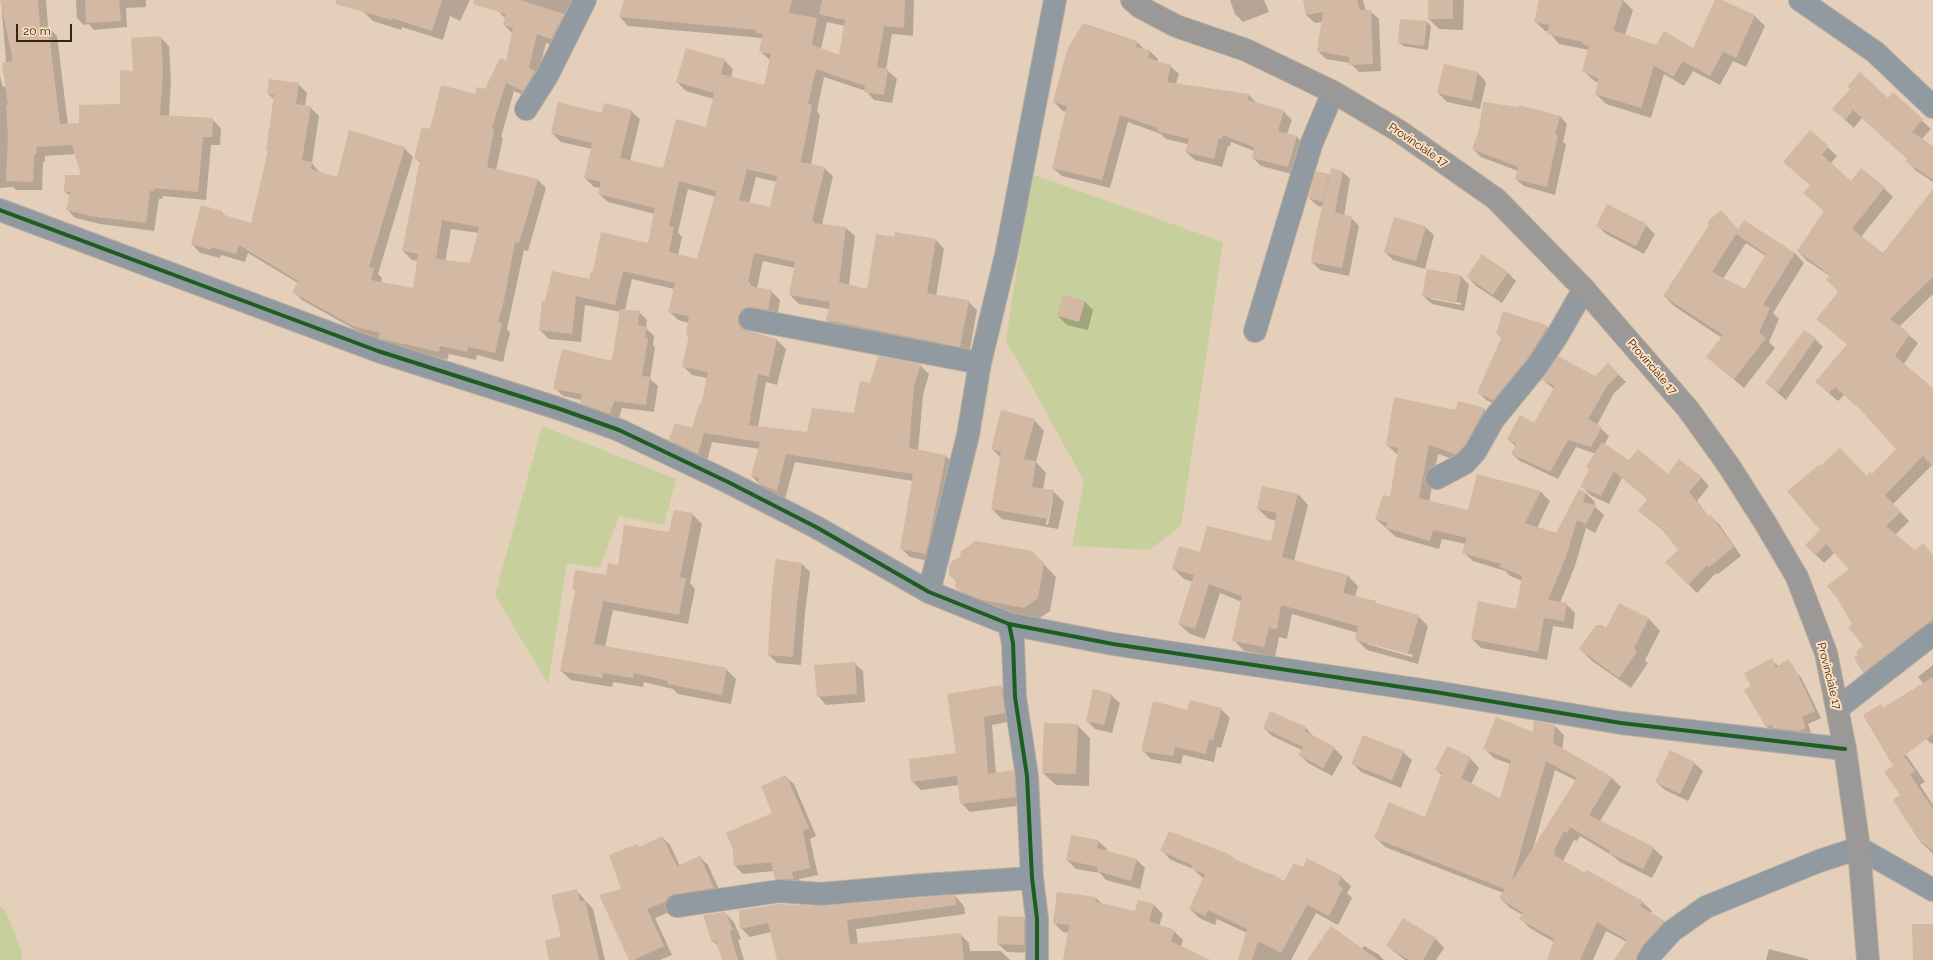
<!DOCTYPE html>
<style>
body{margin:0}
#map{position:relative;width:1933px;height:960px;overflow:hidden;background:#e4cfba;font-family:Raleway,sans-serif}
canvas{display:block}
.scale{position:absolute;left:16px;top:24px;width:56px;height:18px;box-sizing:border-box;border:2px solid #332515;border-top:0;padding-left:5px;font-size:12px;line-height:14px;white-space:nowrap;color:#332515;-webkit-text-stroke:3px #fedfbf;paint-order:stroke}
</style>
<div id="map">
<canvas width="1933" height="960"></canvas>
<div class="scale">20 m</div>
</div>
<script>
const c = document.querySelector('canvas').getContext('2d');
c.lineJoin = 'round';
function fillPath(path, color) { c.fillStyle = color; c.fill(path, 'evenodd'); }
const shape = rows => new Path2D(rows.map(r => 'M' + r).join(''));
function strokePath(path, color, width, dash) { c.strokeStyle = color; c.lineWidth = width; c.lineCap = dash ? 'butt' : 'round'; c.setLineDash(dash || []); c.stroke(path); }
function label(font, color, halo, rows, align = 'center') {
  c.font = font + ' Raleway,sans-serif'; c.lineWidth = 4; c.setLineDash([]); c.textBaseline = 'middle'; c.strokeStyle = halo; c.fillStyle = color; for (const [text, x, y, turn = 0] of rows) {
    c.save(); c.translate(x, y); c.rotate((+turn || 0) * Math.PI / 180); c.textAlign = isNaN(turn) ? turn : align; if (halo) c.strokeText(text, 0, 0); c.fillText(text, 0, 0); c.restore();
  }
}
const green = shape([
 [1031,174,1223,242,1181,526,1149,550,1072,546,1084,481,1006,340],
 [542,426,676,479,664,525,619,516,600,568,567,563,548,684,495,595],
 [0,905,6,912,21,950,22,960,0,960]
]);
const shadow = shape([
 [1,0,46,0,48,27,57,36,68,125,80,124,120,105,134,72,160,37,169,46,171,80,169,117,212,119,221,128,220,145,211,145,206,200,163,196,162,199,159,199,154,231,100,224,75,218,67,209,70,196,65,192,83,176,76,154,45,156,45,162,43,162,42,190,16,190,13,187,0,188,0,76,3,87,8,86],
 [76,0,146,0,146,7,126,8,127,27,94,30,89,24,84,25,77,18],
 [368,0,470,0,460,21,450,16,443,40,402,27,401,30,373,21,363,11],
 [501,0,585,0,560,47,546,43,532,99,514,91,501,137,503,138,496,170,537,179,546,188,528,251,524,250,507,329,510,333,503,362,477,355,476,360,449,354,447,360,388,346,381,339,363,334,302,300,294,292,298,283,248,253,245,262,221,255,220,258,200,253,192,244,221,212,226,217,252,224,269,151,267,149,275,100,268,94,298,84,307,93,305,106,310,107,319,116,312,163,320,173,338,178,404,148,413,157,378,274,382,278,381,283,414,290,418,261,412,260,403,251,421,163,415,158,431,130,475,95,485,90,507,62,513,34,504,25,506,19,498,11],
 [451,229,479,233,471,264,445,262],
 [625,0,914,0,913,36,892,34,886,69,897,79,892,103,874,100,866,91,824,77,817,111,820,115,811,165,824,168,833,176,822,225,846,228,855,236,849,285,867,290,895,239,936,240,944,249,936,296,968,301,977,310,969,355,835,328,827,320,829,309,799,304,790,295,795,268,763,261,757,288,771,291,780,300,777,318,746,326,747,331,777,340,786,349,777,385,766,382,758,427,808,433,855,414,871,384,920,365,929,374,923,395,918,451,946,456,955,465,934,562,910,557,901,548,913,481,795,462,785,499,767,492,752,476,760,449,712,442,707,462,679,449,671,440,693,430,702,406,707,378,692,375,683,366,690,337,687,335,689,323,678,320,670,312,674,289,632,279,625,310,639,312,647,320,646,328,654,336,653,345,655,347,650,379,658,386,654,412,622,408,618,421,589,410,581,402,581,400,563,396,555,388,612,362,621,312,585,305,581,342,549,339,540,330,590,281,649,244,655,214,608,202,599,194,600,188,594,187,585,178,592,149,561,142,552,133,602,114,631,111,640,119,630,161,664,169,706,128,714,99,686,91,677,82,724,60,733,69,731,77,765,86,771,61,760,51,762,38,628,26,620,17],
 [827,22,845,26,840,56,821,49],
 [756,177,777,182,770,208,749,204],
 [688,189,716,197,697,260,678,255,682,237,678,232],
 [1230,0,1264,0,1269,12,1243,22,1235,14],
 [1304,0,1363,0,1366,11,1370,11,1379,19,1381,71,1359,72,1350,63,1326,59,1318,51,1323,22,1315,23,1306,15],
 [1429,0,1464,0,1463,30,1439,29,1429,19],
 [1540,0,1623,0,1633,10,1625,35,1657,46,1694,50,1716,0,1720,0,1755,16,1765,26,1746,67,1733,61,1720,85,1693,71,1684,86,1664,74,1651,118,1606,104,1596,94,1599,83,1593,80,1583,70,1589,50,1559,44,1549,32,1545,31,1535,21],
 [1400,20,1427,22,1431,26,1428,50,1403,46,1399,42],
 [1137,42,1145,50,1150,51,1158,59,1157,62,1170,66,1179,74,1176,84,1249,95,1258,104,1283,111,1292,120,1287,134,1297,137,1305,145,1296,175,1261,166,1253,158,1254,151,1231,142,1230,146,1228,146,1222,167,1195,160,1186,152,1188,144,1166,139,1161,134,1128,122,1110,188,1062,176,1053,168,1067,112,1063,111,1054,102],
 [1445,65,1478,73,1486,82,1480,109,1447,102,1438,93],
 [1893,94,1931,129,1921,140,1933,147,1933,182,1915,170,1907,161,1908,159,1862,118,1854,128,1833,109,1888,99],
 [1519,108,1560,116,1567,124,1563,142,1566,144,1555,195,1524,186,1516,179,1518,171,1481,157,1473,149],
 [1810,131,1837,156,1830,164,1851,183,1884,188,1893,197,1861,237,1883,254,1933,191,1933,294,1899,327,1918,343,1903,365,1933,390,1933,466,1932,465,1893,504,1909,521,1895,535,1915,552,1933,555,1933,635,1872,681,1864,672,1865,647,1853,624,1850,569,1835,552,1824,563,1806,545,1821,530,1867,477,1873,475,1897,449,1866,414,1844,395,1838,401,1825,390,1848,345,1818,319,1839,292,1827,280,1830,276,1806,260,1798,251,1825,212,1804,193,1810,185,1784,162],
 [1342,171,1350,179,1344,216,1351,218,1359,226,1349,276,1320,270,1312,262,1323,207,1318,206,1309,198,1328,175,1330,177],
 [1597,225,1646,225,1655,234,1644,254,1606,234],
 [1425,227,1434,235,1425,269,1393,260,1385,252],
 [1739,230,1795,253,1804,263,1773,313,1779,319,1769,342,1775,348,1744,388,1707,357,1722,338,1674,306,1664,296],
 [1746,243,1766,256,1745,291,1723,279],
 [1482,256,1508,273,1516,281,1502,303,1476,286,1468,277],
 [1428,270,1461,276,1469,285,1464,311,1432,304,1423,296],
 [1431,297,1461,303,1461,305,1431,299],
 [1085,302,1093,310,1088,330,1067,325,1058,316],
 [1546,326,1553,334,1501,407,1486,400,1479,393,1502,338,1497,333],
 [1815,339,1823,347,1786,400,1766,383],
 [1608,364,1626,382,1614,393,1597,425,1609,436,1604,445,1629,461,1668,475,1701,477,1709,486,1697,501,1709,517,1710,516,1719,524,1741,556,1718,574,1716,573,1697,593,1667,562,1679,550,1665,532,1639,511,1648,499,1622,478,1609,504,1590,495,1582,486,1590,470,1596,454,1576,447,1558,479,1520,461,1512,454,1516,447,1508,439,1534,424,1554,389,1543,380,1595,377],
 [1484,409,1493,418,1465,463,1438,454,1429,502,1468,511,1541,492,1550,501,1537,528,1556,534,1579,491,1586,493,1595,502,1594,506,1604,515,1595,533,1586,528,1575,566,1560,603,1566,604,1575,613,1573,629,1553,626,1547,660,1481,648,1472,639,1517,610,1523,581,1510,576,1505,571,1473,561,1463,552,1466,544,1442,539,1439,549,1396,537,1376,519,1390,499,1398,455,1387,445,1456,411],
 [1034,420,1044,431,1036,462,1046,473,1043,490,1053,491,1064,502,1058,529,1002,519,992,509,1001,458,992,449],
 [1051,498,1053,498,1048,525,1046,524],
 [1298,494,1308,505,1294,561,1348,576,1358,586,1355,597,1418,616,1428,626,1418,664,1367,650,1356,639,1358,633,1292,614,1287,639,1279,637,1275,657,1244,651,1234,640,1242,602,1220,593,1205,639,1190,634,1179,624,1193,582,1184,579,1174,569,1201,553,1272,542,1277,521,1269,519,1258,509],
 [1367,642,1413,655,1412,657,1367,644],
 [692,514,702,524,690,583,695,589,688,624,613,610,605,647,726,669,736,679,731,704,678,694,673,689,644,682,643,687,613,682,612,687,571,680,561,671,576,592,573,589,607,576,619,566,670,533],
 [1032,552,1056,577,1050,611,1037,620,973,603,960,590,957,582,950,575],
 [777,561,802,564,810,572,805,613,801,665,777,663,769,655],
 [1619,604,1649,619,1660,631,1645,660,1648,663,1631,688,1592,661,1580,649,1606,630],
 [1772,660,1779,667,1788,661,1794,667,1792,667,1798,676,1799,675,1794,667,1802,679,1821,718,1808,724,1812,735,1774,734,1767,727,1752,686],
 [854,663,863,671,865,702,826,705,818,696],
 [1933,665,1933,743,1931,744,1922,734,1924,684,1918,677],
 [1000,686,1009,694,1013,721,992,725,996,774,1013,772,1022,780,1024,805,970,812,961,803,959,785,921,790,912,781,957,754],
 [1111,695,1120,703,1112,733,1095,729,1087,721],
 [1221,709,1230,718,1221,748,1217,747,1214,762,1183,755,1181,764,1151,759,1142,750,1188,712],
 [1883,721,1925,782,1920,785,1933,805,1933,854,1923,844,1902,795],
 [1077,725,1090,738,1089,786,1056,785,1043,773],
 [1555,726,1564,735,1562,750,1612,778,1621,787,1600,821,1653,848,1663,857,1652,878,1620,862,1613,856,1580,836,1577,841,1574,840,1563,861,1585,875,1642,902,1652,911,1650,913,1664,922,1673,931,1648,960,1616,960,1627,942,1606,931,1593,960,1548,960,1554,942,1530,928,1521,919,1523,915,1510,908,1500,898,1503,893,1385,847,1376,838,1425,818,1442,775,1436,770,1470,758,1479,768,1471,784,1501,800,1510,764,1494,758,1484,748],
 [1555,770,1577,781,1533,849],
 [1264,728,1306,728,1314,737,1334,748,1343,757,1332,776,1308,763,1300,755,1302,750,1272,736],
 [1403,752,1412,760,1401,788,1361,772,1353,764],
 [1694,763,1703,771,1688,801,1665,790,1656,782],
 [786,777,794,784,816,836,810,839,818,875,799,879,801,887,784,887,776,879,774,871,743,874,735,866,733,849,773,814],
 [662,837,670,845,680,866,700,857,708,865,722,896,674,910,655,918,672,955,660,960,630,960,622,889,637,845,640,848],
 [1098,841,1107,849,1106,851,1137,860,1145,868,1140,889,1106,880,1100,873,1076,869,1067,860],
 [1162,851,1231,856,1235,860,1285,883,1303,868,1308,860,1341,877,1351,886,1347,893,1352,898,1338,925,1316,913,1291,960,1239,960,1247,933,1217,919,1215,925,1199,918,1190,909,1204,879,1193,869,1171,860],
 [576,890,593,909,605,960,550,960,562,938],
 [955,896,964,906,965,914,856,929,858,945,960,934,969,943,970,951,1001,951,1010,960,779,960,771,932,750,937,741,928,822,907],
 [1096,898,1102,904,1136,912,1154,905,1163,914,1159,926,1174,931,1183,940,1181,947,1210,960,1064,960,1069,933,1063,932,1054,923],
 [725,913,734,922,741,939,738,940,744,960,723,960,719,947,713,941],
 [1024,918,1032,927,1033,953,1007,952,998,944],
 [1403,919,1436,939,1444,948,1436,960,1405,960,1387,946],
 [1364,946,1378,954,1384,960,1308,960,1362,949],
 [1769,949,1808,959,1808,960,1766,960]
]);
const building = shape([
 [0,0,38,0,40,27,48,26,60,124,79,123,79,105,120,104,120,70,133,71,131,38,161,36,163,71,160,115,213,118,212,137,203,137,198,192,154,188,154,191,150,191,146,223,90,216,66,210,70,192,64,192,65,175,81,175,72,145,37,147,36,154,34,154,33,182,6,181,8,135,6,105,8,105,2,63,13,61],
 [85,0,119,0,121,21,86,23],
 [336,0,442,0,432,31,392,18,391,20,336,4],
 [474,0,520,0,564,14,551,39,537,34,529,68,535,71,523,91,506,83,492,128,494,129,487,167,538,179,519,243,515,242,504,300,498,322,502,323,495,353,468,347,467,352,440,346,439,352,382,339,379,338,380,333,353,326,292,292,298,281,239,245,236,254,212,247,211,250,191,244,201,205,222,211,221,214,251,223,268,150,266,150,274,95,267,94,269,79,299,83,296,104,311,106,302,160,312,162,311,169,337,177,349,130,405,147,369,267,374,268,371,280,413,288,418,254,402,251,420,160,414,158,422,127,430,129,441,85,475,94,477,87,485,89,500,58,506,61,513,28,503,25,506,14,473,4],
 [442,220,479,227,470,263,436,259],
 [624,0,792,0,789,13,817,18,812,45,839,55,845,20,819,14,822,0,905,0,904,28,884,26,877,67,888,69,884,95,864,92,865,86,816,69,808,104,812,105,801,162,825,167,812,220,814,221,814,223,846,227,839,282,867,289,876,234,894,237,895,232,936,239,927,293,969,300,960,347,826,320,830,302,789,295,795,262,754,253,748,282,751,283,750,286,772,290,768,310,746,307,741,311,738,317,738,323,742,329,777,339,769,377,758,374,749,425,807,432,812,408,854,413,860,381,870,383,878,356,921,364,914,386,909,448,946,455,926,554,900,549,913,474,786,454,777,491,758,483,759,478,751,476,760,442,704,433,698,454,669,440,675,423,692,428,699,404,701,405,708,372,682,367,689,335,686,335,689,316,668,312,675,283,623,271,615,305,576,296,572,334,539,330,542,301,545,301,552,271,589,279,591,271,593,271,601,232,648,243,655,208,598,194,601,182,584,178,592,143,551,133,558,102,602,113,604,103,632,110,620,158,663,168,676,119,706,127,714,93,676,82,686,48,725,59,721,74,764,85,771,54,759,52,763,34,756,33,757,30,619,17],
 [747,169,777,176,770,207,739,200],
 [679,181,716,191,697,259,669,252,674,227,669,226],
 [1303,0,1357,0,1360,10,1371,10,1373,64,1349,65,1349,57,1317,51,1323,12,1306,15],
 [1428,0,1453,0,1453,19,1428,19],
 [1539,0,1623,0,1613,30,1656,45,1664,31,1693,48,1715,0,1722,0,1755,15,1736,58,1723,52,1710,76,1683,61,1673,77,1654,65,1641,108,1595,94,1599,79,1582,71,1589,46,1582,44,1583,42,1547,34,1549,25,1534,22],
 [1400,19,1427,21,1424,46,1398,43],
 [1083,23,1137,41,1136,47,1150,50,1148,58,1171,65,1167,82,1249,94,1248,100,1284,110,1278,131,1297,136,1288,167,1252,158,1254,147,1223,135,1222,139,1219,138,1214,159,1185,152,1189,139,1157,131,1158,128,1120,115,1102,180,1052,168,1067,106,1053,102,1067,50],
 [1444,64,1478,72,1472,101,1437,93],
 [1860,72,1888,98,1893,92,1923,119,1912,132,1933,146,1933,180,1905,161,1907,159,1853,110,1845,120,1832,109,1850,89,1848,86],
 [1483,102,1519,107,1519,105,1560,116,1555,135,1558,135,1547,187,1515,179,1518,167,1472,149,1479,130],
 [1810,130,1829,146,1822,155,1851,181,1861,168,1885,187,1852,229,1883,253,1933,189,1933,277,1890,319,1910,334,1895,356,1933,388,1933,467,1923,456,1885,495,1901,512,1886,526,1915,550,1923,543,1933,555,1933,619,1863,673,1854,658,1858,655,1856,652,1863,646,1848,627,1852,624,1837,598,1827,586,1849,569,1826,544,1815,555,1805,545,1820,530,1787,491,1819,465,1820,466,1840,448,1867,476,1870,472,1872,474,1896,449,1859,408,1835,387,1829,393,1815,382,1847,344,1816,319,1839,291,1826,280,1830,275,1797,251,1824,211,1803,193,1810,185,1783,162],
 [1331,168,1343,171,1335,212,1352,217,1342,268,1311,262,1314,242],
 [1316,171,1329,174,1323,202,1308,198],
 [1607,204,1647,224,1636,246,1596,226],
 [1721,210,1738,229,1744,220,1795,253,1763,305,1770,308,1759,333,1766,338,1734,379,1706,357,1723,335,1663,296,1709,225,1707,222],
 [1736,234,1766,254,1745,289,1712,272],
 [1394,217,1426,226,1416,261,1384,252],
 [1482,254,1508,272,1493,295,1467,277],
 [1427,269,1461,275,1456,303,1422,296],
 [1063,295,1085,301,1079,322,1057,316],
 [620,309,640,311,638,325,647,327,645,338,648,338,642,376,650,377,646,405,614,401,610,414,580,403,582,394,553,389,562,349,612,361],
 [1503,311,1546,325,1546,329,1527,359,1493,400,1477,393,1502,336,1496,334],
 [1804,330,1816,338,1778,392,1765,383],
 [1558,356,1595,376,1608,363,1619,374,1607,386,1588,419,1602,427,1591,447,1568,440,1550,472,1511,454,1516,444,1507,439,1520,415,1534,423,1555,386,1542,380],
 [1394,397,1455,410,1458,401,1485,408,1465,445,1457,453,1455,454,1429,445,1419,498,1468,510,1477,474,1541,491,1525,523,1556,533,1579,489,1586,492,1583,502,1596,505,1586,524,1577,520,1566,557,1548,600,1567,603,1564,621,1544,618,1538,652,1471,639,1478,601,1516,609,1522,576,1500,567,1501,564,1462,553,1467,538,1433,530,1430,541,1386,528,1387,523,1375,519,1383,495,1390,497,1398,448,1386,446],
 [1001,410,1035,419,1024,459,1036,461,1032,487,1054,490,1048,519,991,509,1001,452,991,449],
 [1602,442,1629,460,1638,449,1668,474,1679,459,1702,477,1689,492,1708,516,1711,515,1734,547,1709,567,1707,565,1688,585,1665,562,1678,550,1660,527,1638,511,1647,499,1614,471,1601,496,1580,487,1589,470,1586,467],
 [1262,486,1298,494,1282,557,1348,575,1343,593,1376,601,1376,603,1419,615,1408,654,1355,640,1358,626,1281,605,1277,629,1269,628,1264,647,1232,641,1242,596,1209,584,1195,629,1178,624,1194,575,1172,569,1179,546,1200,552,1207,526,1271,541,1277,513,1257,509],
 [674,510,693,513,680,577,686,578,679,615,603,601,594,644,727,668,722,695,668,684,668,681,634,673,633,678,603,673,603,678,560,671,575,590,572,589,575,570,606,575,608,563,618,565,624,525,669,532],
 [976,541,1032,551,1044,563,1038,598,1024,608,982,600,959,591,955,586,956,581,949,575,949,565,952,561,960,557,961,551],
 [776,559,802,563,797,604,793,657,768,655,772,588],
 [1619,603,1649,618,1634,648,1637,651,1619,678,1579,649,1596,625,1602,625,1606,628],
 [1772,658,1776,667,1788,659,1796,671,1815,711,1802,717,1806,728,1798,731,1773,728,1772,725,1766,727,1744,690,1751,686,1744,673],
 [855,662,857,694,817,697,814,665],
 [1933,677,1933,734,1904,756,1915,771,1910,775,1933,809,1933,851,1924,843,1922,845,1893,800,1900,795,1884,772,1893,766,1863,715,1881,704,1883,708],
 [1001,685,1005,713,984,717,988,774,1014,770,1016,797,960,804,957,776,911,782,909,759,956,753,947,694],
 [1093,689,1112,694,1104,725,1086,721],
 [1190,700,1222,708,1213,740,1209,739,1206,754,1175,747,1173,756,1141,751,1153,701,1187,710],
 [1270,711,1306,727,1305,731,1335,747,1323,768,1298,755,1303,747,1263,728],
 [1496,717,1533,732,1534,721,1555,725,1553,743,1612,777,1589,815,1654,847,1643,869,1609,853,1610,851,1570,827,1567,833,1564,831,1554,851,1556,852,1554,855,1585,873,1586,870,1596,875,1643,901,1640,906,1665,921,1643,945,1636,960,1614,960,1627,940,1597,922,1580,960,1547,960,1554,939,1519,919,1523,913,1499,898,1505,889,1374,838,1389,802,1425,817,1442,773,1435,770,1447,746,1471,757,1461,778,1500,798,1511,760,1483,749],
 [1546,761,1577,778,1512,881],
 [1044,723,1078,724,1076,774,1042,773],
 [1363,735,1404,751,1392,780,1351,764],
 [1670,750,1695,762,1680,794,1655,782],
 [786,775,809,828,803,831,810,868,792,872,793,879,775,879,771,862,734,866,733,849,726,833,772,813,761,786],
 [1169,831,1231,855,1230,857,1269,874,1270,873,1284,881,1294,863,1303,867,1307,858,1342,876,1338,885,1343,888,1329,916,1307,905,1281,953,1258,941,1252,960,1238,960,1247,929,1208,910,1205,916,1189,909,1205,874,1191,869,1192,865,1160,851],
 [1071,835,1099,840,1097,848,1137,859,1131,881,1097,871,1098,867,1066,860],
 [662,836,677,866,700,856,714,888,675,894,669,896,665,902,647,909,664,946,634,960,629,960,599,895,621,889,609,855,637,844,639,847],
 [577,889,580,902,585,900,599,960,549,960,545,940,561,937,551,895],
 [1057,892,1096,897,1096,902,1135,911,1138,900,1154,904,1149,921,1175,930,1171,941,1209,960,1063,960,1069,925,1053,923],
 [955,895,956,905,847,920,850,944,961,933,964,960,777,960,768,923,740,929,739,910,780,904,822,906],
 [725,912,733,930,730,931,731,936,738,960,722,960,716,941,712,942,703,915],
 [998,916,1024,917,1024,945,997,944],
 [1403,918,1436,938,1423,960,1409,960,1386,946],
 [1912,924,1933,924,1933,960,1913,960],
 [1331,926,1378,960,1307,960]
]);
const street = shape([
 [1800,0,1875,52,1933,107],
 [526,109,547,76,585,0],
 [0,210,378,351,560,409,619,430,728,482,816,527,929,592,1009,624,1013,643,1015,697,1027,776,1032,878,1037,919,1037,960],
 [750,319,980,363],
 [1255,331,1311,145,1333,92],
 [1437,478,1465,463,1475,452,1493,420,1537,366,1557,336,1584,289],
 [929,592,968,435,980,363,1006,255,1055,0],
 [1009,624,1113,644,1435,692,1621,723,1845,749],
 [1838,708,1933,634],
 [677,906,780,891,821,894,923,885,1032,878],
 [1648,960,1652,953,1672,931,1706,907,1819,861,1859,848,1933,890]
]);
const primary = shape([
 [1132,0,1140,7,1176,26,1246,50,1333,92,1399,131,1496,199,1584,289,1688,409,1729,466,1764,521,1797,577,1826,653,1845,749,1859,848,1868,960]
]);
const cycleway = shape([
 [0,210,378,351,560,409,619,430,728,482,816,527,929,592,1009,624,1013,643,1015,697,1027,776,1032,878,1037,919,1037,960],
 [1009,624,1113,644,1435,692,1621,723,1845,749]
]);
const streetNames = [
 ["Provinciale 17",1418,145,34],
 ["Provinciale 17",1652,367,49],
 ["Provinciale 17",1829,676,76]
];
fillPath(green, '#c7d09c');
fillPath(shadow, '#0003');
fillPath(building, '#d3b8a4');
strokePath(street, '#bdad9c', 24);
strokePath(primary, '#bdad9c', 24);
strokePath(street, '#929aa1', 22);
strokePath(primary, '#9b9998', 22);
strokePath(cycleway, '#1b5e20', 4);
label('11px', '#332515', '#fedfbf', streetNames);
</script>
